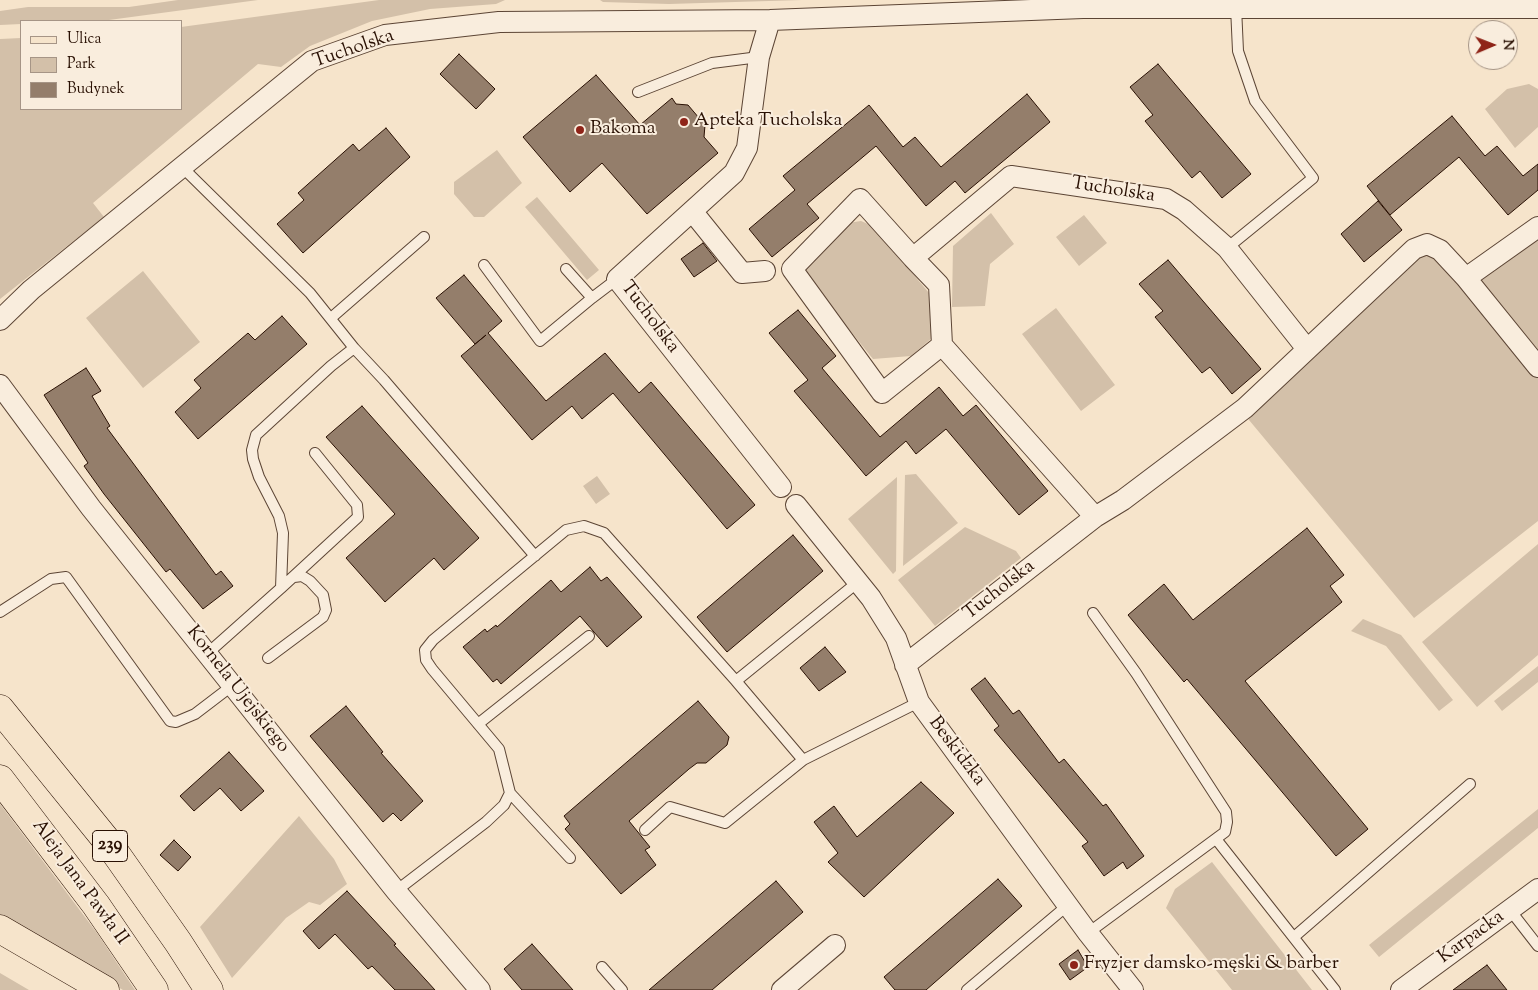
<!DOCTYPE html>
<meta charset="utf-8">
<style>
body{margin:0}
#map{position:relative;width:1538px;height:990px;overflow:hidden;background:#f6e4cb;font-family:"Sorts Mill Goudy",serif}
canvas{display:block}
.legend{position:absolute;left:20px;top:20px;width:162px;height:90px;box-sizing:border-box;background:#f9eddd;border:1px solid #a69586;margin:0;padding:6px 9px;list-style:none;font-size:15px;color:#291003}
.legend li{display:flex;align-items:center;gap:10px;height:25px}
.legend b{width:25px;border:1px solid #a69586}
.north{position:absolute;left:1468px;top:20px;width:50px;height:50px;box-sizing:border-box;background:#f9eddd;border:1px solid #a69586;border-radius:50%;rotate:89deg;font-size:14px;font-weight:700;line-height:20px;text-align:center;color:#291003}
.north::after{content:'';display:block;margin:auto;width:18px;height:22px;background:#8f2418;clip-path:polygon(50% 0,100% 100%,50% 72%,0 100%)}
</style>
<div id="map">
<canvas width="1538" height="990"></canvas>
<ul class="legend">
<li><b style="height:6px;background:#f6e4cb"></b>Ulica</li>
<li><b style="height:14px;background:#d3c0a9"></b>Park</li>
<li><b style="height:14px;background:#947e6b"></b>Budynek</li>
</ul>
<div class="north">N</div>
</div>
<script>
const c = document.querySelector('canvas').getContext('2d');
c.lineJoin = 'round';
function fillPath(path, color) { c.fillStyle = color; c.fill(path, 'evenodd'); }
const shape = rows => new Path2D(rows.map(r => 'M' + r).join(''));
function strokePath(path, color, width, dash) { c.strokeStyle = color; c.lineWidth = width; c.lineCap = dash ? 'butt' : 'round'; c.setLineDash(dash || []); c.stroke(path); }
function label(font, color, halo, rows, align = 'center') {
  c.font = font + ' "Sorts Mill Goudy",serif'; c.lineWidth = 4; c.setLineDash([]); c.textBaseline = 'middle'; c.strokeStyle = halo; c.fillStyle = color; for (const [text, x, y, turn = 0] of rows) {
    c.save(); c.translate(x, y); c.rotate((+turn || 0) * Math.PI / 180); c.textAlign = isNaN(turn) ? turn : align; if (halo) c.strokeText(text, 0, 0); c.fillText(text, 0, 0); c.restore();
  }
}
const green = shape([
 [178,0,258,0,109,20,21,21,21,24,0,25,0,11,28,7,129,7],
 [379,0,505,0,496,4,430,9,372,21,310,46,281,67,258,64,93,203,104,217,0,299,0,39,21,38,21,109,181,109,181,27],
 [600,0,802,0,669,4,603,2],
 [1529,84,1538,89,1538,127,1515,148,1485,109,1507,89],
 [497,150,522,183,484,217,474,217,454,194,454,182],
 [537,197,599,270,587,280,525,207],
 [991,213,1014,244,990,264,985,306,952,307,953,246],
 [1084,215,1107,243,1079,266,1056,237],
 [861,221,873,226,929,293,932,338,911,356,873,359,806,276,805,261,848,223],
 [1538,227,1538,521,1414,618,1249,420,1245,408,1427,244,1466,278],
 [143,271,200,342,143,388,86,318],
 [1056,308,1115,385,1081,411,1022,334],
 [916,474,958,523,903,566,905,475],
 [597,476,610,494,596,504,583,486],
 [897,477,896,571,893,574,848,519],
 [965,527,1016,551,1021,558,935,626,898,580],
 [1538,544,1538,655,1477,707,1422,642],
 [1363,619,1401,635,1453,700,1439,711,1386,646,1351,631],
 [1538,666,1538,682,1502,711,1494,701],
 [0,804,97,933,135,990,123,990,0,918],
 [1538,809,1538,828,1379,957,1369,945],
 [299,816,334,859,347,884,320,905,309,902,286,918,232,978,200,927],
 [1212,862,1312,990,1232,990,1166,908,1175,889],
 [0,973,29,990,0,990]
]);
const building = shape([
 [459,54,495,89,476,109,440,74,459,54],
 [1158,64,1251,174,1222,198,1200,171,1192,178,1145,121,1153,115,1130,87,1158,64],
 [596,75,640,125,672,98,676,104,688,105,705,125,704,137,718,153,647,214,602,163,570,192,523,137,596,75],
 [1027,94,1050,122,965,193,955,181,926,206,876,146,807,204,819,218,772,257,749,229,795,190,783,176,869,105,903,147,915,137,941,167,1027,94],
 [1452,116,1485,156,1497,146,1523,176,1538,164,1538,190,1508,215,1459,157,1390,215,1367,186,1452,116],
 [386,128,410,157,303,253,277,224,304,200,298,193,353,144,359,151,386,128],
 [1378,201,1402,230,1364,262,1341,234,1378,201],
 [703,243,717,261,694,277,681,259,703,243],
 [1168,260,1261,369,1232,394,1210,367,1202,373,1155,317,1163,311,1139,284,1168,260],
 [464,275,502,321,488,333,546,401,605,353,639,393,651,382,755,505,727,529,613,393,582,419,572,406,532,440,461,356,486,335,475,344,436,298,464,275],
 [798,310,836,356,822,368,880,437,939,387,963,416,976,405,1048,491,1019,515,946,429,916,454,906,441,866,476,794,391,808,380,769,333,798,310],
 [282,316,307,344,198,439,175,412,201,388,194,380,248,333,255,340,282,316],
 [86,368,101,391,92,396,110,426,107,428,216,575,221,571,233,586,203,609,170,569,166,572,104,494,84,466,88,463,44,395,86,368],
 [362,406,479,538,444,570,434,558,385,602,346,558,395,514,326,437,362,406],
 [1307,528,1344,575,1330,586,1342,602,1245,681,1368,829,1336,856,1187,679,1184,682,1128,615,1164,584,1193,620,1307,528],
 [793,535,823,571,727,652,697,617,793,535],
 [590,567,601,581,607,577,642,617,607,647,580,616,501,684,497,679,493,682,463,647,485,629,487,632,496,625,497,627,551,580,561,592,590,567],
 [825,647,846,672,819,691,800,668,825,647],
 [985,678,1013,714,1019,710,1059,763,1064,759,1103,806,1106,804,1144,856,1127,869,1123,862,1104,876,1082,846,1088,842,994,730,999,726,971,689,985,678],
 [698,701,729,737,727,745,706,763,697,763,689,769,629,821,650,847,645,850,656,865,621,894,565,829,570,824,564,816,698,701],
 [346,706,383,752,381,753,423,801,401,821,393,813,383,822,310,736,346,706],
 [229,752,264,791,241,811,220,788,194,811,180,796,229,752],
 [921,782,954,813,864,897,828,862,838,853,814,822,834,806,857,837,921,782],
 [174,840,191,857,178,871,160,855,174,840],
 [998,879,1022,906,926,990,895,990,884,977,998,879],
 [776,881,803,912,712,990,649,990,776,881],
 [347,891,396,944,394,945,435,990,395,990,372,966,368,969,335,934,319,949,303,931,347,891],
 [532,944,573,990,522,990,504,969,532,944],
 [1078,950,1088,967,1070,980,1059,964,1078,950],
 [1487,965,1507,990,1453,990,1487,965]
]);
const lane = shape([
 [638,92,712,63,759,57],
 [182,167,310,293,354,348,331,366,256,435,252,450,253,459,259,477,279,516,283,533,281,588,208,653],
 [1227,248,1313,178,1255,101,1238,51,1236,7],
 [484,265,540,341,592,298],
 [566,269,592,298,617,279],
 [331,318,424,237],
 [354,348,384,380,535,556],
 [281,588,358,517,357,505,315,453],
 [0,612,51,579,66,577,170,721,176,722,195,714,233,685],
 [268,658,323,617,326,610,323,595,310,581,302,576,294,577],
 [478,724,589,636],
 [803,760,736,681,858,582],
 [510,793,570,858],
 [645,830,670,807,725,823,803,760,919,702],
 [1216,839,1335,990],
 [396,891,486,822,504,805,510,793,499,749,432,669,426,660,425,650,433,640,566,530,584,526,604,533,736,681],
 [1510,910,1538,946],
 [1088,933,1225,832,1227,822,1226,812,1136,673,1093,613],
 [1294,937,1470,784],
 [602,967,622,990],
 [967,990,1068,905]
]);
const street = shape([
 [770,20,759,57,747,148,734,173,617,279,781,487],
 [692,211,742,273,765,271],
 [913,258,860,199,792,269,882,393,942,345],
 [1466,278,1538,227],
 [0,320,31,290,312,61,385,35,499,22,770,20,1083,8,1538,8],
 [0,385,91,508,396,891,480,990],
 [796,505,871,598,896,638,919,702,1088,933,1133,990],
 [1095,517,942,345,939,285,913,258,1011,176,1166,199,1184,210,1227,248,1307,349],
 [905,665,1095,517,1123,500,1245,408,1414,249,1427,244,1440,250,1466,278,1538,367],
 [782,990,835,945],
 [1401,990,1538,889]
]);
const primary = shape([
 [0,709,107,841,178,942,209,990],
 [0,779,96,905,154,990],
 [0,929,105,990]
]);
const markers = [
 [684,122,5,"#8f2418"],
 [580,130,5,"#8f2418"],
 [1074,965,5,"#8f2418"]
];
const shields = [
 [110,846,35]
];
const shieldNames = [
 ["239",110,846]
];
const streetNames = [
 ["Tucholska",354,50,-19],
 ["Tucholska",1113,191,9],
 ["Tucholska",649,318,53],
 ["Tucholska",1000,591,-38],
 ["Kornela Ujejskiego",237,690,52],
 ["Beskidzka",956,752,53],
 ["Aleja Jana Pawła II",79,883,54],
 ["Karpacka",1472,938,-36]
];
const poiNames = [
 ["Apteka Tucholska",694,122],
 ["Bakoma",590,130],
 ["Fryzjer damsko-męski & barber",1084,965]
];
fillPath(green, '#d3c0a9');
fillPath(building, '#947e6b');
strokePath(building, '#291003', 1);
strokePath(lane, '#5c4535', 12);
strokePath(street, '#5c4535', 22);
strokePath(primary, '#291003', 29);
strokePath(lane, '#f9eddd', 10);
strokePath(street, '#f9eddd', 20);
strokePath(primary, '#f6e4cb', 28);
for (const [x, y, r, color] of markers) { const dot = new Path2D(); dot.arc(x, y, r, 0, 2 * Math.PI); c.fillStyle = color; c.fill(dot); strokePath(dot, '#f9eddd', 2); }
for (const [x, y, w] of shields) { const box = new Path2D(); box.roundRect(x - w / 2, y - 15.5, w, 31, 4); c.fillStyle = '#f9eddd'; c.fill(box); strokePath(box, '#291003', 1); }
label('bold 18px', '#291003', null, shieldNames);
label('19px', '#291003', '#f9eddd', streetNames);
label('19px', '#291003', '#f9eddd', poiNames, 'left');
</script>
